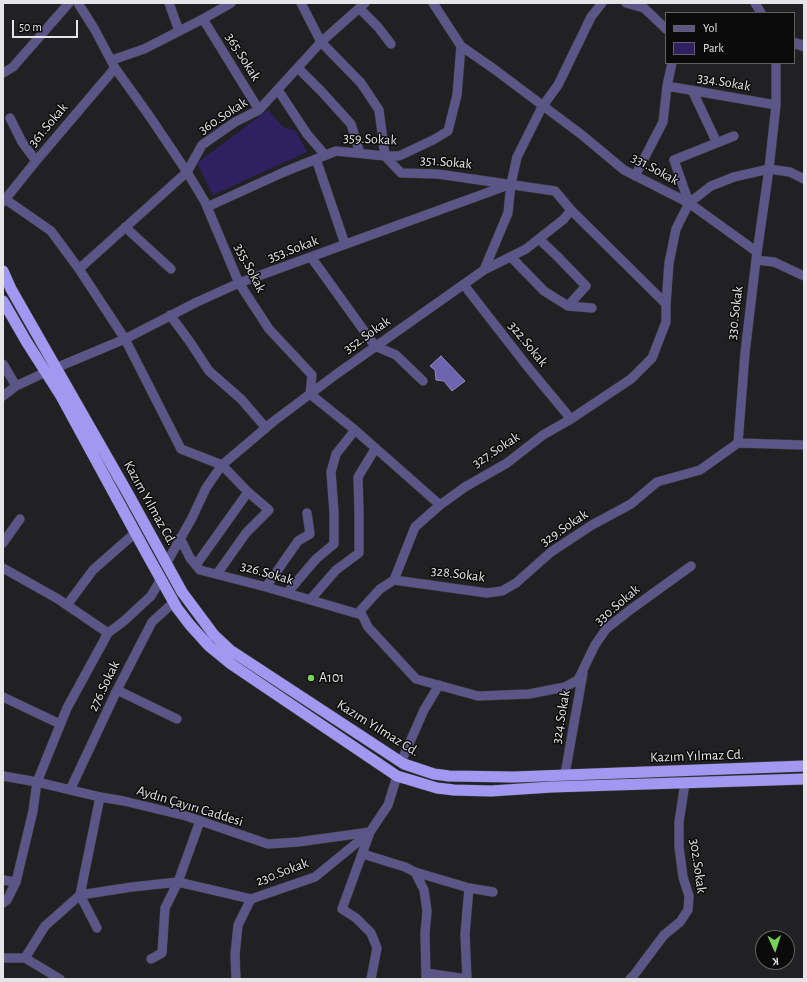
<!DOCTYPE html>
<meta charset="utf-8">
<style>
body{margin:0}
#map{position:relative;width:807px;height:982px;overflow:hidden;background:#212123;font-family:"Alegreya Sans",sans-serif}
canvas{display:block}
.frame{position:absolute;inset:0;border:4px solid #e5e5e7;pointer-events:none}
.legend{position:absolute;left:665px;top:12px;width:130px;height:52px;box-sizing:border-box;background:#0b0b0c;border:1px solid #626264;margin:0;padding:5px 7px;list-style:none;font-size:12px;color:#e5e5e7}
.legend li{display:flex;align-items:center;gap:8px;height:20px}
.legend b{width:20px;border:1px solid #626264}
.north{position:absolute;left:755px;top:930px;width:40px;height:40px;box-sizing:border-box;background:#0b0b0c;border:1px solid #626264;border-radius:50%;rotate:177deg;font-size:11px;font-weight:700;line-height:16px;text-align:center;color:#e5e5e7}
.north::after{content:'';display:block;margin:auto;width:14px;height:18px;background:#77d259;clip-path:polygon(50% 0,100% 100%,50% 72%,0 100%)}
.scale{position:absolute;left:12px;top:20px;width:66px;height:18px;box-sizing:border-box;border:2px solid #e5e5e7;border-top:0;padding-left:5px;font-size:12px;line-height:14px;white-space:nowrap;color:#e5e5e7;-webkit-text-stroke:3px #0b0b0c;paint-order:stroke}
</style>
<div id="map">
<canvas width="807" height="982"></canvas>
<div class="frame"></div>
<ul class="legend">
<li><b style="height:5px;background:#5c5688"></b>Yol</li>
<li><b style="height:11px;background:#2f2161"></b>Park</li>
</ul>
<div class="north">K</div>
<div class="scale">50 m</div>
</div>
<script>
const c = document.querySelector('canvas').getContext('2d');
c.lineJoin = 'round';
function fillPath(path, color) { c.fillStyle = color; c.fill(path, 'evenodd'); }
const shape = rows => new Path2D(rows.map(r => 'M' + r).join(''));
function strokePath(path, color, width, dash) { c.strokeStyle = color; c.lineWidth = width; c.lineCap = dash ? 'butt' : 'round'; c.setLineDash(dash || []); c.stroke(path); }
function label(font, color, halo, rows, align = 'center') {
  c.font = font + ' "Alegreya Sans",sans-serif'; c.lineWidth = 3; c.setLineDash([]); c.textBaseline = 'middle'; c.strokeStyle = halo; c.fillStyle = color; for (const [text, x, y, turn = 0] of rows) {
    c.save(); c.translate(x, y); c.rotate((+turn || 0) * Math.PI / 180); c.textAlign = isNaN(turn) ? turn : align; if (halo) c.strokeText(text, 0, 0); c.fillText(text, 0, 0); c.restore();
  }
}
const green = shape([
 [268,110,283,127,296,131,307,152,213,195,197,163]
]);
const water = shape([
 [441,356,465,381,452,391,444,381,436,380,435,370,430,366,441,356]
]);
const minor = shape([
 [78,3,95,30,115,68,148,114,187,172,205,202,239,283,269,329,312,375,310,394,355,430,440,505],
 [169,3,179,31],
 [301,3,321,42,361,83,379,110,385,156,401,173,438,174,555,191,571,210,564,219,526,249,484,270],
 [626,3,644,8,666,29],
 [755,3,761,13],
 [359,8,378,27,391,44],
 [203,19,259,110],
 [461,46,494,69,582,135,624,170,689,203,757,252],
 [112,60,144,49,203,19,231,3],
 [672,63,667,86,776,105],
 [298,68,322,92,351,124,360,153],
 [3,73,13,67,69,3],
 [278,90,307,134,325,155],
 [692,90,717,143],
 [10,118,22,142,36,161],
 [316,159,345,244],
 [635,176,663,122,667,86],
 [5,199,51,231,79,269,125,339,181,449,222,465,248,492,196,565],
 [3,202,36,161,115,68],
 [689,203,674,160,734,136],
 [207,207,284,172,336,151,385,156,399,156,433,140,448,131,457,95,461,46,433,3],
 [571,210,666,304],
 [125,227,171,269],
 [539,239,557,256,586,286,568,306],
 [311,257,375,346,396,355,423,381],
 [511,257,544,291,568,306,592,308],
 [756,260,774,262,804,276],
 [79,269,187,172,202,145,235,122,259,110,321,42,365,3],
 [464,285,527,366,571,419],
 [170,315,190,342,209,371,241,399,266,428],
 [3,364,16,386],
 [3,396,16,386,46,372,125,339,197,302,239,283,511,184],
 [738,443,804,445],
 [180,538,190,558,200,570,266,587,362,615],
 [3,543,20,519],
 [166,564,192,518,206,488,222,465,274,421,338,373,484,270,508,213,511,184,517,157,542,107,558,85,591,17,602,3],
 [691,566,630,610,606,629,595,645,578,680,565,687,529,694,478,696,416,679,368,627,360,611,380,589,394,580,415,527,440,505,465,487,507,463,543,435,571,419,631,379,652,358,666,322,666,304,669,263,676,229,689,203,711,186,734,177,769,169,790,172,804,179],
 [3,568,58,599,108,633],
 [217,574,246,533,269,510,248,492],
 [394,580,487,593,502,591,516,583,551,552,592,525,631,504,657,482,700,470,738,443,745,353,756,260,769,169,776,105,776,63],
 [266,587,298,541,310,534,307,513],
 [287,593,316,559,334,544,334,512,331,472,336,454,355,430],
 [310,600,336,570,359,553,359,514,358,477,375,449],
 [67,605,93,570,135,533],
 [117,690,177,719],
 [3,697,60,724],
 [401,762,424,710,439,685],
 [565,774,583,673],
 [3,776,37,782,100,797,124,801,186,816,268,844,298,842,370,832,342,909,356,918,371,933,377,948,371,979],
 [70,790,117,690,152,622,174,602],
 [363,854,405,867,415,872,424,890,427,911,425,933,426,979],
 [415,872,469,888,493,892],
 [3,880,16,882],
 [3,903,7,900,16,882,33,811,37,782,67,708,108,633,124,621,151,596,161,579],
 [97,928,80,895,100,797],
 [3,958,25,958,45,926,80,895,132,887,178,882,200,821],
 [25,958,60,979],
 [151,959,162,953,165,908,178,882,251,899,315,877,370,832,388,805,397,776],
 [426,973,467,979],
 [236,979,235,955,238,925,251,899],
 [467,979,465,934,469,888],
 [630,979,634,975,664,935,680,922,688,910,689,896,683,877,679,847,679,822,685,783]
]);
const tertiary = shape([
 [794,43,804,46]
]);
const trunk = shape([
 [3,271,11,289,127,492,182,592,214,635,230,650,404,764,434,774,449,776,514,777,804,766],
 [3,301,26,341,61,396,148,556,177,608,190,625,209,646,231,664,397,776,437,788,454,790,491,791,552,787,804,779]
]);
const markers = [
 [311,678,4,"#77d259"]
];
const streetNames = [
 ["365.Sokak",243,57,58],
 ["334.Sokak",724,82,10],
 ["360.Sokak",223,116,-33],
 ["361.Sokak",48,125,-50],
 ["359.Sokak",370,139,3],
 ["351.Sokak",446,162,5],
 ["331.Sokak",655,169,29],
 ["353.Sokak",293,249,-20],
 ["355.Sokak",250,268,63],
 ["330.Sokak",735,313,-83],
 ["352.Sokak",367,335,-35],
 ["322.Sokak",528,344,51],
 ["327.Sokak",496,450,-33],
 ["Kazım Yılmaz Cd.",150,503,61],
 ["329.Sokak",564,528,-34],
 ["326.Sokak",267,573,16],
 ["328.Sokak",458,574,7],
 ["330.Sokak",617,605,-40],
 ["276.Sokak",104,686,-64],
 ["324.Sokak",561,717,-80],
 ["Kazım Yılmaz Cd.",378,728,32],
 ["Kazım Yılmaz Cd.",697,756,-2],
 ["Aydın Çayırı Caddesi",190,806,17],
 ["302.Sokak",698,866,82],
 ["230.Sokak",282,872,-21]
];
const poiNames = [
 ["A101",319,678]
];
fillPath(green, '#2f2161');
fillPath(water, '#6e63af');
strokePath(water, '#928ac0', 1);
strokePath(minor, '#3c3c3e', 10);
strokePath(tertiary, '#3c3c3e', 12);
strokePath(trunk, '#3c3c3e', 12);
strokePath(minor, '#5c5688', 9);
strokePath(tertiary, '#5c5688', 10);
strokePath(trunk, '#a398f1', 11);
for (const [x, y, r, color] of markers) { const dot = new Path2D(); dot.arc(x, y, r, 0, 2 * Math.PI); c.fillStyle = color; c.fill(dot); strokePath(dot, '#0b0b0c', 1.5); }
label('14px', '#e5e5e7', '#0b0b0c', streetNames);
label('14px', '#e5e5e7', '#0b0b0c', poiNames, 'left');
</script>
